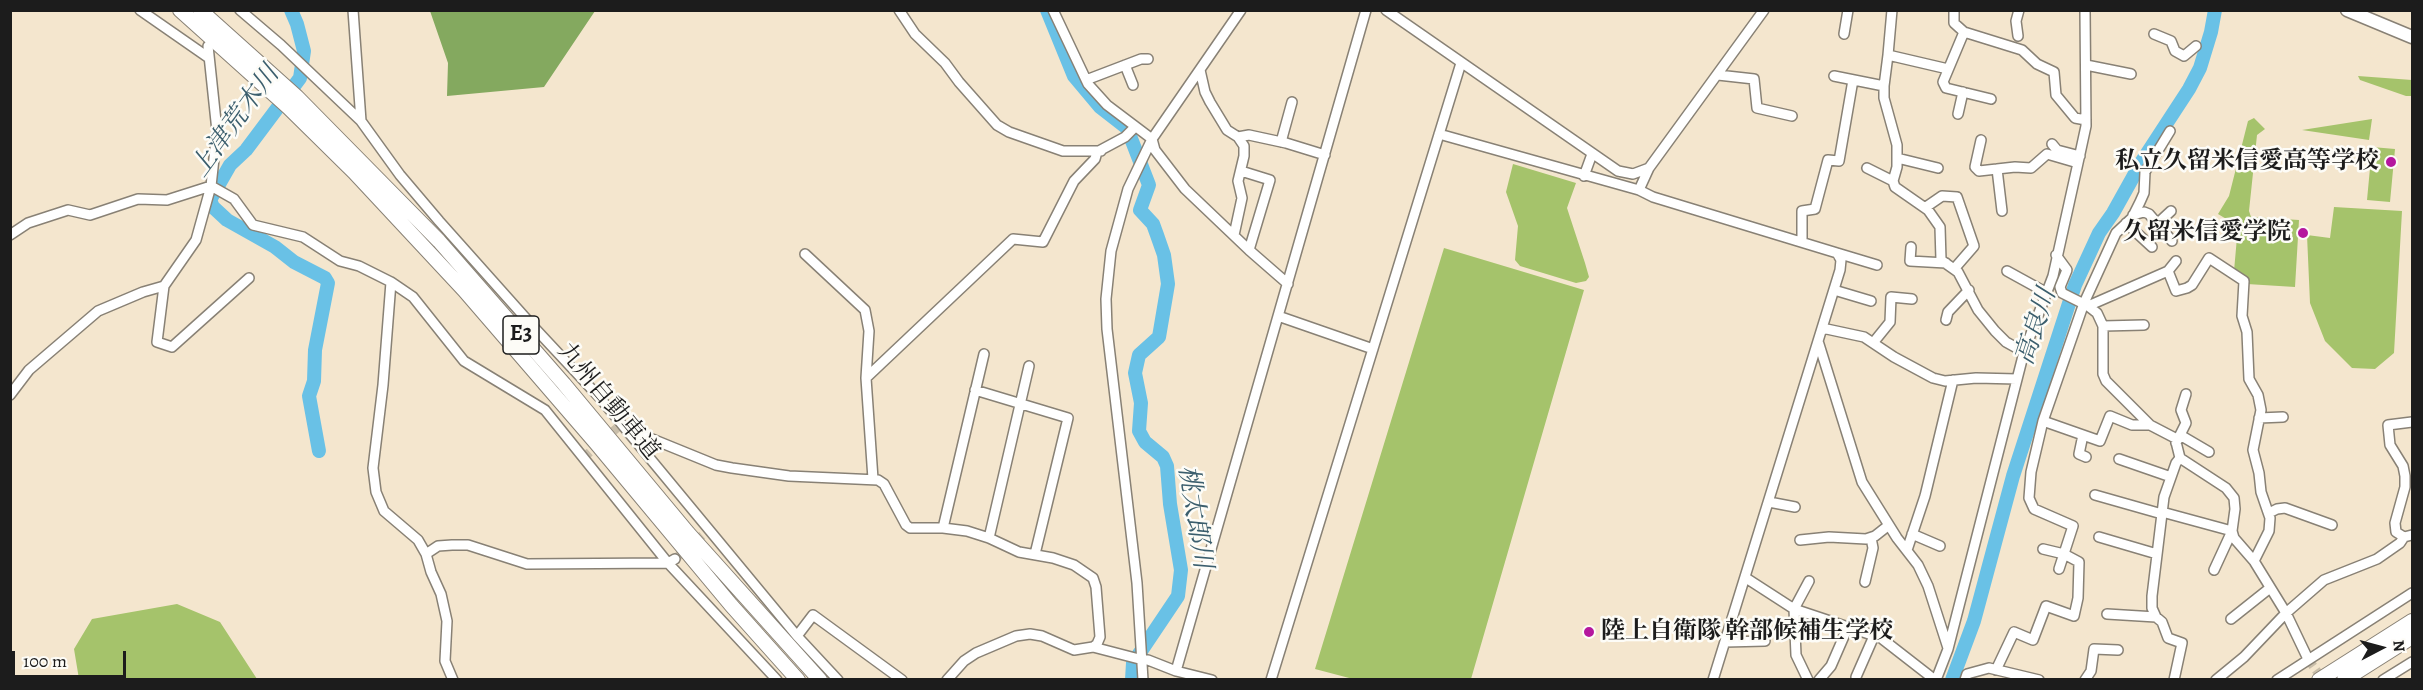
<!DOCTYPE html>
<meta charset="utf-8">
<style>
body{margin:0}
#map{position:relative;width:2423px;height:690px;overflow:hidden;background:#f4e6ce;font-family:Alegreya,serif}
canvas{display:block}
.frame{position:absolute;inset:0;border:12px solid #1c1c1c;pointer-events:none}
.north{position:absolute;left:2351px;top:618px;width:60px;height:60px;-webkit-text-stroke:4px #fdfcf7;paint-order:stroke;rotate:84deg;font-size:16px;font-weight:700;line-height:24px;text-align:center;color:#1c1c1c}
.north::after{content:'';display:block;margin:auto;width:21px;height:27px;background:#1c1c1c;clip-path:polygon(50% 0,100% 100%,50% 72%,0 100%)}
.scale{position:absolute;left:12px;top:651px;width:114px;height:27px;box-sizing:border-box;border:3px solid #1c1c1c;border-top:0;padding-left:8px;font-size:18px;line-height:21px;white-space:nowrap;color:#1c1c1c;-webkit-text-stroke:4px #fdfcf7;paint-order:stroke}
</style>
<div id="map">
<canvas width="2423" height="690"></canvas>
<div class="frame"></div>
<div class="north">N</div>
<div class="scale">100 m</div>
</div>
<script>
const c = document.querySelector('canvas').getContext('2d');
c.lineJoin = 'round';
function fillPath(path, color) { c.fillStyle = color; c.fill(path, 'evenodd'); }
const shape = rows => new Path2D(rows.map(r => 'M' + r).join(''));
function strokePath(path, color, width, dash) { c.strokeStyle = color; c.lineWidth = width; c.lineCap = dash ? 'butt' : 'round'; c.setLineDash(dash || []); c.stroke(path); }
function label(font, color, halo, rows, align = 'center') {
  c.font = font + ' Alegreya,"Noto Serif JP",serif'; c.lineWidth = 5; c.setLineDash([]); c.textBaseline = 'middle'; c.strokeStyle = halo; c.fillStyle = color; for (const [text, x, y, turn = 0] of rows) {
    c.save(); c.translate(x, y); c.rotate((+turn || 0) * Math.PI / 180); c.textAlign = isNaN(turn) ? turn : align; if (halo) c.strokeText(text, 0, 0); c.fillText(text, 0, 0); c.restore();
  }
}
const green = shape([
 [2358,76,2412,80,2412,96,2406,96,2360,80],
 [2254,118,2265,129,2257,135,2249,211,2251,217,2299,220,2295,287,2247,284,2234,271,2238,226,2218,214,2229,196,2248,121],
 [2372,119,2369,140,2302,130],
 [2372,147,2395,149,2390,202,2367,200],
 [1513,164,1576,183,1567,208,1585,263,1589,277,1586,281,1576,283,1520,266,1515,260,1518,226,1506,192],
 [2334,207,2402,211,2394,353,2375,369,2352,368,2325,341,2310,303,2307,235,2330,238],
 [1444,248,1584,290,1471,679,1353,679,1315,669],
 [177,604,220,622,257,679,79,679,74,649,92,619]
]);
const forest = shape([
 [430,11,430,10,595,11,544,87,447,96,448,63]
]);
const river = shape([
 [291,10,297,24,304,51,300,78,246,150,230,165,210,200,213,207,227,220,275,247,294,262,325,278,328,283,315,350,314,381,309,396,319,451],
 [1047,10,1074,76,1100,107,1127,128,1149,185,1140,210,1153,224,1157,235,1164,255,1168,284,1159,337,1139,355,1135,373,1141,403,1139,431,1145,442,1163,457,1167,466,1170,504,1181,570,1178,596,1133,663,1132,680],
 [1952,680,1974,621,2013,476,2075,285,2099,233,2113,213,2142,161,2189,89,2200,68,2211,32,2215,10]
]);
const minorTunnel = shape([
 [583,458,617,428],
 [675,559,705,533],
 [2308,659,2323,680]
]);
const minor = shape([
 [140,10,209,58],
 [240,10,281,45,361,121,400,175,439,221,530,323,600,398,797,636,838,680],
 [353,10,361,121],
 [899,10,915,34,945,63,959,82,997,125,1009,132,1063,151,1101,151],
 [1053,10,1088,84,1107,105,1152,139,1155,150,1185,189,1249,250,1288,284],
 [1386,10,1618,171,1633,174,1649,168],
 [1954,10,1954,23,1964,32,1943,82,1946,88,1991,99],
 [1964,32,2022,50,2037,64,2054,72,2056,95,2075,118,2086,120],
 [1844,34,1848,10],
 [2154,34,2171,41,2175,51,2184,56,2196,46],
 [2018,36,2016,21,2019,10],
 [208,46,217,131,211,186,196,240,164,286,157,342,172,347,249,278],
 [1888,55,1892,10],
 [1125,65,1133,85],
 [2086,65,2131,74],
 [1200,70,1205,92,1210,102,1227,130,1238,137,1244,146,1244,156,1238,181,1242,198,1234,235],
 [1718,75,1754,79,1757,108,1792,116],
 [1834,76,1884,86],
 [1086,80,1141,59,1148,59],
 [1958,114,1963,92],
 [1439,134,1639,190,1653,197,1837,253,1841,260,1840,270,1713,680],
 [1238,137,1249,135,1286,143,1325,155],
 [1981,140,1975,167,1979,171,2015,167,2031,168,2047,154,2078,163],
 [1281,142,1292,102],
 [2052,144,2057,150,2080,156],
 [1897,158,1938,168],
 [1867,168,1893,181,1895,187,1928,210,1940,227,1941,260,1958,272,1978,310,1995,331,2006,342,2024,352],
 [1997,169,2002,211],
 [1241,171,1270,180,1249,250],
 [1584,176,1592,154],
 [1893,181,1897,167,1897,145,1884,98,1884,86,1888,55,1948,69],
 [1639,190,1649,168,1764,10],
 [1926,207,1942,196,1957,197,1974,246,1954,269],
 [2133,215,2144,212,2149,214,2172,241],
 [2126,223,2152,247],
 [2157,224,2171,211],
 [10,235,28,223,68,210,90,215,138,199,167,200,211,186,234,199,253,225,303,237,340,261,359,266,391,282,413,297,464,361,545,410,668,563,777,680],
 [1802,242,1802,211,1815,209,1828,160,1839,161,1853,80],
 [1911,247,1910,261,1946,263],
 [1837,253,1877,265],
 [805,254,865,310,869,331,866,378,873,479],
 [2056,255,2067,270,2060,287,2062,293,2088,306,2097,313,2103,326,2103,374,2106,381,2150,425,2175,438,2180,458,2226,488,2234,498,2235,509,2232,531,2234,538,2254,561,2286,613,2308,659],
 [2007,271,2047,293],
 [2168,271,2176,291,2187,288,2192,285,2209,258,2244,281,2242,316,2247,332,2249,379,2258,395,2261,410,2253,450,2259,473,2261,492,2270,518,2269,531,2254,561],
 [391,282,383,385,373,468,376,492,384,511,418,540,426,554,431,572,441,594,447,621,445,661,453,680],
 [1834,290,1871,301],
 [2088,306,2168,271,2176,261],
 [1278,316,1373,349],
 [1946,320,1948,312,1969,290],
 [2103,326,2144,325],
 [1822,328,1864,337,1894,357,1933,378,1945,381,1976,378,2017,379],
 [1818,341,1862,482,1897,538,1918,565,1928,586,1948,648],
 [1873,343,1890,322,1891,297,1912,299],
 [866,378,1013,239,1043,242,1074,181,1095,159,1097,152,1125,137,1134,128],
 [975,390,1068,418,1035,554],
 [10,395,29,370,98,311,143,292,164,286],
 [2259,418,2283,417],
 [2043,421,2031,472,2029,498,2034,509,2073,526,2059,569],
 [2150,425,2132,425,2110,416,2100,441,2043,421,2084,303,2116,233,2132,218,2140,202,2144,193,2145,172,2170,131],
 [630,430,716,465,732,468,789,476,878,480,884,484,906,525,910,528,943,528,967,531,989,538,1019,552,1053,558,1074,565,1093,578,1096,587,1100,637,1097,644,1093,647],
 [2083,435,2079,454,2086,457],
 [2180,435,2209,452],
 [2176,443,2186,423,2181,410,2186,394],
 [2119,459,2171,477],
 [2095,495,2162,514],
 [1769,502,1795,507],
 [2162,512,2232,531,2214,570],
 [2269,513,2277,509,2285,508,2332,525],
 [943,528,984,354],
 [1912,534,1940,546],
 [2099,537,2157,554],
 [2404,537,2396,532,2395,523,2405,487,2405,476,2403,466,2390,445,2388,425,2412,422],
 [989,538,1029,366],
 [1800,540,1829,537,1866,539,1875,536,1889,525],
 [1907,550,1925,496,1953,380],
 [426,554,438,546,452,545,468,545,527,564,668,563,675,559],
 [1746,578,1794,609,1881,638,1935,680],
 [1865,582,1873,548,1871,538],
 [2107,614,2156,617],
 [2231,619,2270,588],
 [797,636,813,615,902,680],
 [1725,642,1765,641],
 [1996,670,2014,632,2033,640,2046,606,2074,616,2078,598,2079,562,2064,554,2043,549],
 [1176,671,1366,10],
 [1856,677,1874,636],
 [947,680,964,661,976,653,1016,636,1030,634,1042,636,1074,650,1093,647,1143,660,1148,660,1176,671,1212,680],
 [1143,680,1137,583,1107,329,1106,299,1111,251,1128,189,1152,139,1241,10],
 [1271,680,1461,63],
 [1808,680,1796,655,1794,609,1809,581],
 [1819,680,1831,666,1848,627],
 [1936,680,1948,649,2024,352,2053,276,2078,163,2086,126,2085,10],
 [1965,680,1967,674,1989,668,2039,680],
 [2085,680,2091,671,2094,649,2118,650],
 [2174,680,2182,643,2168,638,2162,622,2156,617,2152,608,2152,596,2164,497,2176,463,2180,458],
 [2216,680,2244,657,2286,613,2324,580,2377,559,2400,543,2404,537,2412,535],
 [2277,680,2412,593],
 [2383,680,2412,662]
]);
const major = shape([
 [2347,10,2412,37]
]);
const highway = shape([
 [180,10,288,107,354,172,464,290,596,443,731,605,798,680],
 [200,10,297,97,439,241,564,384,688,533,820,680],
 [2319,680,2412,621],
 [2344,680,2412,637]
]);
const markers = [
 [2391,162,6,"#b5179e"],
 [2303,233,6,"#b5179e"],
 [1589,632,6,"#b5179e"]
];
const shields = [
 [521,335,36]
];
const shieldNames = [
 ["E3",521,335]
];
const poiNames = [
 ["私立久留米信愛高等学校",2379,162],
 ["久留米信愛学院",2291,233],
 ["陸上自衛隊 幹部候補生学校",1601,632,"left"]
];
const streetNames = [
 ["九州自動車道",608,402,50]
];
const waterNames = [
 ["上津荒木川",236,122,-54],
 ["高良川",2037,327,-72],
 ["桃太郎川",1194,517,81]
];
fillPath(green, '#a5c36b');
fillPath(forest, '#84a95f');
strokePath(river, '#69c1e6', 14);
strokePath(minorTunnel, '#c9beaa', 9, [9, 4.5]);
strokePath(minor, '#888175', 12);
strokePath(major, '#888175', 15);
strokePath(highway, '#888175', 16);
strokePath(minor, '#fff', 9);
strokePath(major, '#fff', 12);
strokePath(highway, '#fff', 14);
for (const [x, y, r, color] of markers) { const dot = new Path2D(); dot.arc(x, y, r, 0, 2 * Math.PI); c.fillStyle = color; c.fill(dot); strokePath(dot, '#fdfcf7', 2); }
for (const [x, y, w] of shields) { const box = new Path2D(); box.roundRect(x - w / 2, y - 19, w, 38, 4.5); c.fillStyle = '#fdfcf7'; c.fill(box); strokePath(box, '#1c1c1c', 1.5); }
label('bold 22px', '#1c1c1c', null, shieldNames);
label('bold 24px', '#1c1c1c', '#fdfcf7', poiNames, 'right');
label('24px', '#1c1c1c', '#fdfcf7', streetNames);
label('italic 26px', '#3b5e6d', '#fdfcf7', waterNames);
</script>
